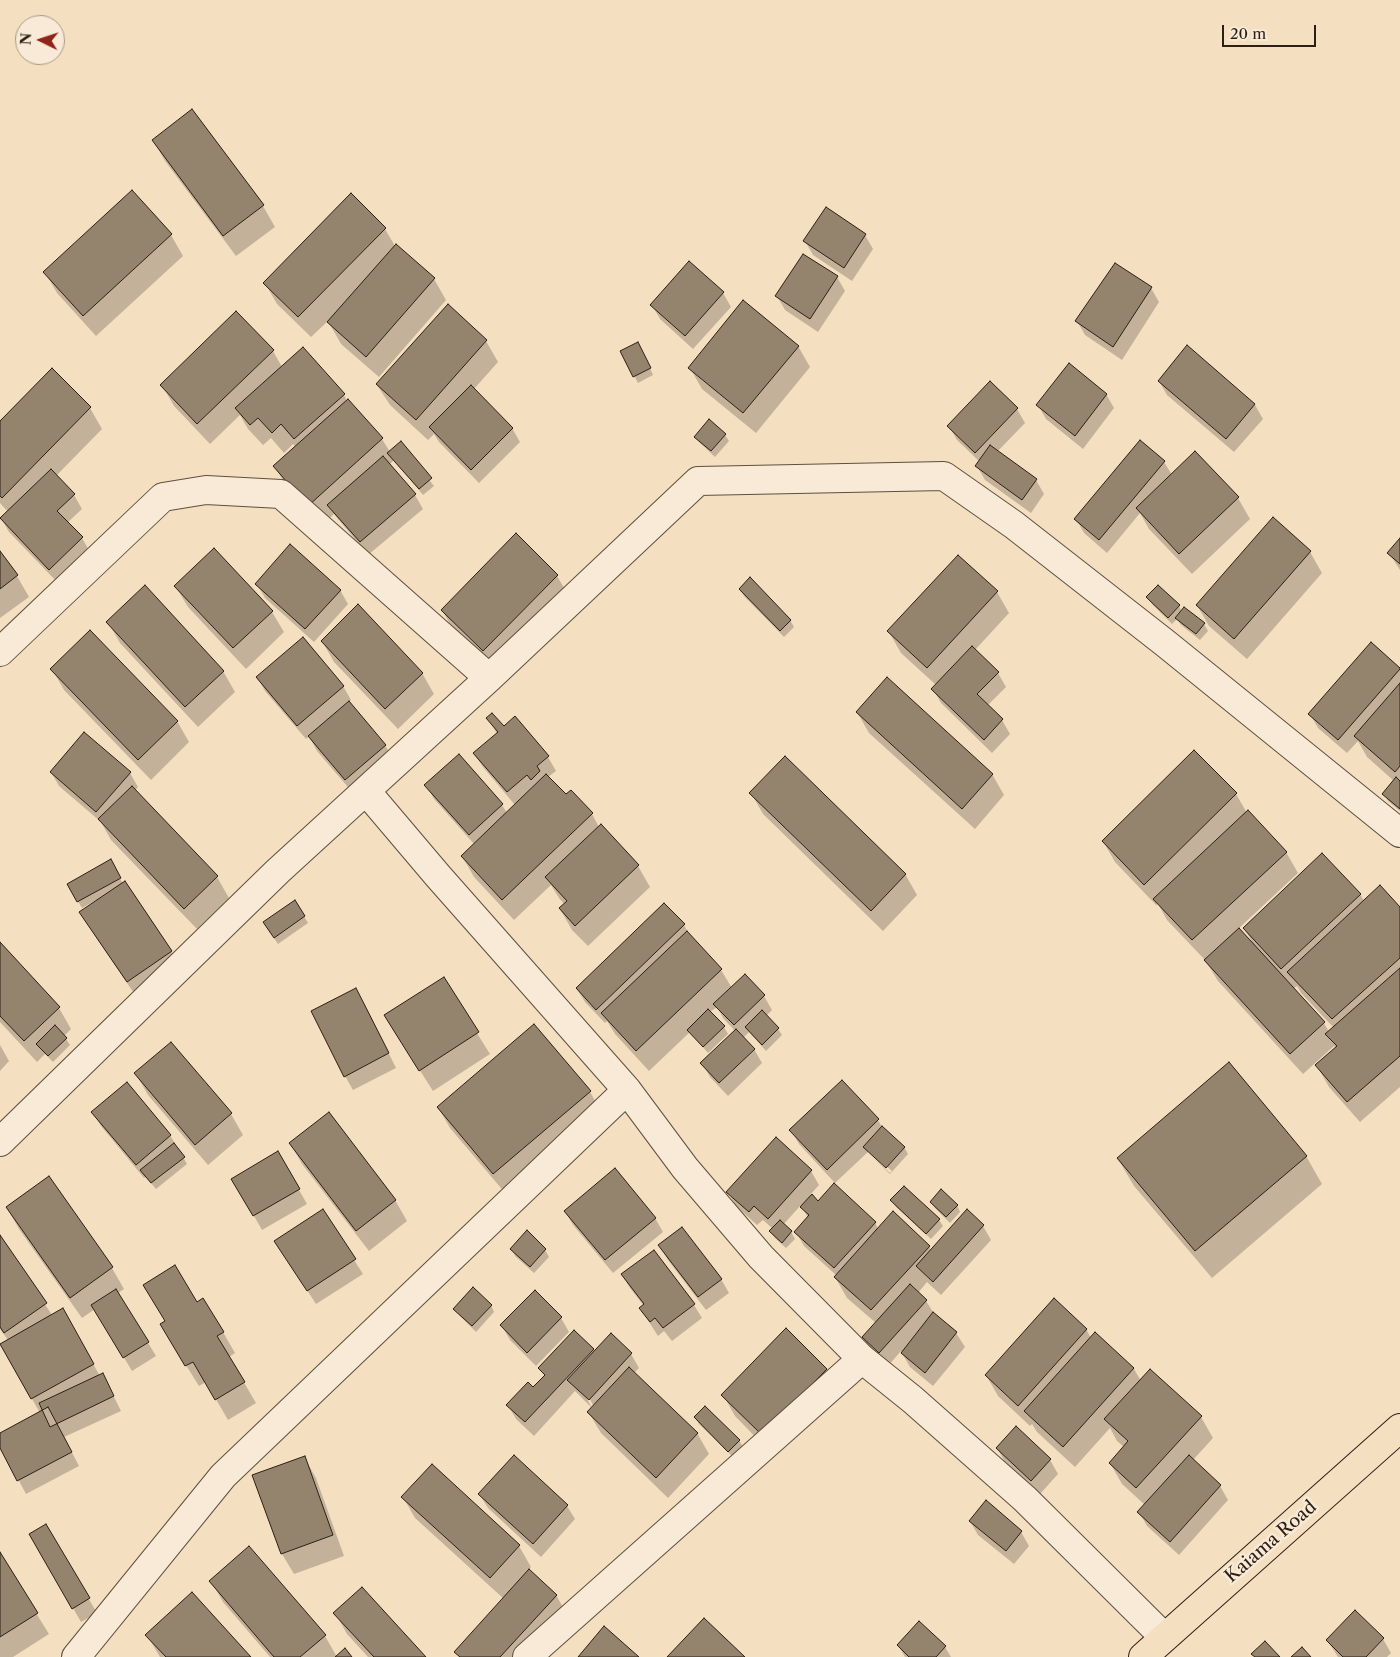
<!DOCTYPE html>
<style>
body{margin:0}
#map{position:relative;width:1400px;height:1657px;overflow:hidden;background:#f4dfc0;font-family:"Libre Caslon Text",serif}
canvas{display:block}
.north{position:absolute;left:15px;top:15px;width:50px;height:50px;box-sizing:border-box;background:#f8ead6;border:1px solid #a69988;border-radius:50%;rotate:274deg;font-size:14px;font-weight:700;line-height:20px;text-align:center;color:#2c1f14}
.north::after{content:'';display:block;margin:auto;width:18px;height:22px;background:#8f2418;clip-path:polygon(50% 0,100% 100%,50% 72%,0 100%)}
.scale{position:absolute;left:1222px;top:25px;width:94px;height:22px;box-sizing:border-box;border:2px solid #2c1f14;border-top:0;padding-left:6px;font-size:15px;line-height:18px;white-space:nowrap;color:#2c1f14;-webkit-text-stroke:4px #f8ead6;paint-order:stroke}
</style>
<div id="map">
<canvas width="1400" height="1657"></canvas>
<div class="north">N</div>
<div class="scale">20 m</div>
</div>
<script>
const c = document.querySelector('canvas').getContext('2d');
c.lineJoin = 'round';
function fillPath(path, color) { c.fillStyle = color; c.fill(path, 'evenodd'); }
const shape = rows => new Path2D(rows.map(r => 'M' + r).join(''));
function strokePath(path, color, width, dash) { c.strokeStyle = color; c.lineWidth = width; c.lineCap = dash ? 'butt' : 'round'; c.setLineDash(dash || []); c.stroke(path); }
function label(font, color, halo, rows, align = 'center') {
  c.font = font + ' "Libre Caslon Text",serif'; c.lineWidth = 5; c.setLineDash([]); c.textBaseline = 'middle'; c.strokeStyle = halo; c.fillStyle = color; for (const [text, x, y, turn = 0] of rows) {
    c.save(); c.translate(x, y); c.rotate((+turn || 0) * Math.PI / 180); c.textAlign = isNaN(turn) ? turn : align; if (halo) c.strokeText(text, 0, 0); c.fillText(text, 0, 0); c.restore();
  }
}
const shadow = shape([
 [192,111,263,206,275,227,236,256,165,161,153,140],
 [385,229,395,246,434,279,446,300,379,377,341,344,328,321,311,337,277,304,265,283],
 [171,235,183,256,96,336,57,293,45,272],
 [865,235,873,249,852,281,813,255,805,241],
 [804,255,837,277,845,291,818,332,785,310,777,296],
 [690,263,723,293,731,307,693,349,660,319,652,305],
 [1115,264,1151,288,1159,302,1122,360,1085,335,1077,321],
 [448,306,486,341,498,362,474,389,512,428,520,442,479,483,439,442,434,434,428,440,390,405,377,385],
 [798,346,810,367,756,433,702,389,690,368],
 [1187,347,1255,405,1263,419,1234,452,1167,395,1159,381],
 [641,350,653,375,638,383,621,351],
 [273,351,282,367,344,395,347,401,382,439,390,452,400,443,434,486,423,495,394,460,389,465,415,495,423,509,368,555,334,514,321,526,287,487,275,467,296,447,293,444,284,453,271,438,263,445,248,429,240,415,210,444,174,406,162,385],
 [1106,394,1114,408,1083,449,1046,419,1038,405],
 [90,408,102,429,56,476,74,495,82,509,67,523,82,538,90,552,58,583,9,532,1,518,8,512,0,503,0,422],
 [1017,409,1025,423,997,452,1036,480,1044,494,1031,513,985,480,977,466,980,462,957,440,949,426],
 [725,435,729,441,715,457,700,443,696,437],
 [1164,462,1172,475,1238,498,1250,519,1192,574,1149,529,1140,513,1107,553,1084,533,1076,519],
 [1273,519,1310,552,1322,573,1247,659,1209,626,1197,605],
 [1400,540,1400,570,1389,553],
 [0,553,17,576,29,597,0,618],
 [557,576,569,596,495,671,454,631,442,610],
 [257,584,340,590,348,604,314,642,265,598],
 [1158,586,1179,606,1182,612,1204,624,1208,631,1200,640,1181,625,1177,619,1172,624,1152,604,1148,597],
 [176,587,272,612,284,632,246,669,188,607],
 [740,589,790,620,794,627,784,637,744,596],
 [997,592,1009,613,975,650,998,673,1006,687,987,706,1002,720,1010,734,992,753,941,703,933,689,936,685,901,653,889,632],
 [108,622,223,671,235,692,198,727,120,643],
 [322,641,422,673,434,694,398,729,334,662],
 [1371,644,1400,669,1400,811,1388,801,1384,794,1394,781,1367,757,1358,741,1347,753,1318,728,1310,714],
 [52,669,177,721,189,742,151,780,64,690],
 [257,677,343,686,351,700,348,702,385,745,393,759,353,793,317,751,309,736,306,739,265,691],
 [857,712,992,774,1004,795,975,829,869,733],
 [488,718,548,757,556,771,548,777,566,796,592,814,599,827,601,826,638,866,650,887,588,946,572,930,560,909,565,905,559,898,551,885,514,920,474,877,462,856,474,844,434,799,426,785,459,756,502,805,507,813,515,805,483,767,474,754,497,734],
 [51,772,130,773,138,787,135,791,217,877,229,898,197,929,111,840,101,822,59,786],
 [751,793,905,874,917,895,883,931,763,814],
 [1236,794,1247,813,1286,852,1298,873,1238,929,1254,945,1244,928,1360,894,1364,901,1400,909,1400,1087,1360,1122,1329,1087,1317,1066,1336,1049,1334,1046,1303,1074,1218,981,1205,960,1167,920,1158,904,1156,905,1115,862,1103,841],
 [1297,986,1301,993,1334,1028,1329,1032,1324,1023,1293,989],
 [110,861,123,884,125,883,171,951,183,972,140,1002,93,933,81,913,97,902,96,900,82,908,68,885],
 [304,916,308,923,278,944,268,929],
 [684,925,691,938,721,970,732,988,745,976,764,996,772,1010,766,1016,778,1029,782,1035,766,1051,749,1032,743,1038,754,1049,762,1063,728,1096,710,1077,702,1063,735,1031,723,1018,717,1007,710,1012,724,1027,728,1034,708,1053,690,1032,649,1071,615,1034,607,1021,605,1023,585,1002,577,989],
 [0,944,59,1008,71,1029,64,1036,70,1045,53,1062,45,1054,37,1062,0,1022],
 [443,979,490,1054,433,1091,398,1036],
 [364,1003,396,1068,353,1090,345,1076],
 [0,1045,9,1061,0,1071],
 [136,1074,231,1114,243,1135,208,1165,148,1095],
 [842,1082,878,1120,882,1127,904,1147,908,1154,890,1174,868,1153,890,1173,892,1171,869,1151,835,1183,799,1144,791,1130],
 [590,1092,602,1113,506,1194,450,1128,438,1107],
 [93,1112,170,1135,187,1164,156,1189,146,1177,144,1178,101,1126],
 [290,1143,395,1200,407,1221,369,1251,302,1164],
 [278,1153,307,1204,262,1230,233,1179],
 [1306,1156,1322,1184,1212,1278,1134,1186,1118,1159],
 [811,1171,819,1185,810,1195,818,1202,875,1222,878,1229,929,1246,931,1251,967,1211,983,1226,991,1240,941,1295,927,1282,918,1293,926,1301,935,1315,956,1333,965,1347,933,1386,910,1367,901,1351,888,1366,871,1351,863,1337,876,1323,847,1298,835,1277,837,1276,804,1246,796,1232,808,1218,801,1205,783,1225,791,1232,795,1239,786,1248,775,1238,771,1232,773,1229,763,1220,757,1225,736,1206,728,1192],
 [49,1178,112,1268,124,1289,118,1293,156,1356,132,1371,95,1309,82,1318,19,1229,7,1208],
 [892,1201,939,1220,943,1226,931,1239,896,1207],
 [931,1202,957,1205,960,1212,950,1223,935,1208],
 [323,1211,363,1274,316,1304,284,1255],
 [565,1211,655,1218,663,1232,613,1273,573,1225],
 [528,1232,545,1250,549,1257,534,1273,515,1256,512,1249],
 [0,1237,52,1315,62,1310,100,1376,110,1389,121,1411,64,1437,79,1466,26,1494,0,1445,0,1434,40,1413,1,1344,8,1340,0,1329],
 [660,1246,721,1279,729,1293,706,1310,668,1260],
 [622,1275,694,1305,702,1318,672,1341,664,1331,658,1336,640,1308,644,1306,630,1288],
 [196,1303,223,1332,235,1353,229,1357,256,1403,228,1420,206,1382,199,1386,174,1346],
 [491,1305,494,1312,476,1332,459,1315,455,1309],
 [561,1318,569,1332,536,1366,510,1340,502,1326],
 [1086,1329,1091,1338,1134,1369,1141,1381,1150,1371,1201,1417,1213,1438,1193,1460,1220,1486,1228,1500,1179,1555,1147,1526,1139,1512,1145,1505,1122,1484,1110,1463,1124,1447,1117,1441,1110,1428,1075,1467,1037,1432,1032,1424,1030,1426,998,1396,986,1375],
 [593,1349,595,1352,631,1354,639,1368,634,1373,697,1433,709,1454,668,1498,601,1433,589,1413,594,1407,587,1394,585,1395,592,1408,575,1391,534,1436,516,1419,508,1405,533,1389,545,1377,540,1368],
 [826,1369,838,1390,774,1456,735,1416,723,1395],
 [695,1417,739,1440,743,1447,733,1457,699,1424],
 [1016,1428,1050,1460,1058,1474,1040,1494,1005,1462,997,1448],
 [304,1457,316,1478,344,1556,294,1574,282,1554],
 [480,1495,567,1506,575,1519,541,1557,488,1508],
 [403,1497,519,1546,531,1567,528,1570,556,1595,564,1609,521,1657,459,1657,456,1652,504,1599,415,1518],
 [970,1521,1021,1532,1029,1546,1014,1564,978,1535],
 [46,1526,97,1613,81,1622,31,1535],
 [0,1555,49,1634,13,1657,0,1657],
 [211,1581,325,1636,337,1657,351,1657,270,1657,223,1602],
 [335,1613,424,1657,368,1657,347,1634],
 [147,1635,249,1657,160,1657],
 [1383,1639,1391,1653,1387,1657,1338,1657,1327,1640],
 [898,1645,945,1647,951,1657,905,1657]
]);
const building = shape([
 [192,109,264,205,223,236,152,140,192,109],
 [132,190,172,234,83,316,43,272,132,190],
 [351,193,386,228,298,317,263,283,351,193],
 [826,207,866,234,844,268,803,241,826,207],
 [396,244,435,278,366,357,327,322,396,244],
 [803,254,838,276,810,319,775,296,803,254],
 [689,261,724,292,685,336,650,305,689,261],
 [1115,263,1152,287,1113,347,1075,321,1115,263],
 [743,300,799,346,743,413,688,368,743,300],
 [448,304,487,340,416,420,376,384,448,304],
 [236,311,274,350,197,424,160,385,236,311],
 [638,342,651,368,633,377,620,351,638,342],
 [1187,345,1255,404,1226,439,1158,381,1187,345],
 [303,347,345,394,294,439,281,424,272,433,258,418,250,425,235,408,303,347],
 [1069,363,1107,394,1075,436,1036,405,1069,363],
 [52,368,91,407,2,498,0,496,0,421,52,368],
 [990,381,1018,408,975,453,947,426,990,381],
 [471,385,513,428,471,470,429,427,471,385],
 [348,399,383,438,308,506,273,466,348,399],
 [709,419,726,434,711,451,694,437,709,419],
 [1140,440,1165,461,1099,540,1074,519,1140,440],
 [401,441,432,478,419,489,387,453,401,441],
 [990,445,1037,479,1022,500,975,466,990,445],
 [1195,451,1239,497,1179,554,1136,508,1195,451],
 [383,456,416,494,360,542,327,505,383,456],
 [51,469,75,494,57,511,83,537,49,570,0,518,51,469],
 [1273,517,1311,551,1234,639,1196,605,1273,517],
 [516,533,558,575,483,651,441,610,516,533],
 [1400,538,1400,564,1387,553,1400,538],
 [290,544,341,590,305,629,255,584,290,544],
 [214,548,273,611,233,648,174,586,214,548],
 [0,551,18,575,0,589,0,551],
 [958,555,998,591,927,668,887,631,958,555],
 [750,577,791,620,780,631,739,589,750,577],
 [145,585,224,671,185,707,106,622,145,585],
 [1158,585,1180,605,1168,618,1146,597,1158,585],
 [358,604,423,673,385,709,321,641,358,604],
 [1184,607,1205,623,1196,634,1175,618,1184,607],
 [90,630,178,721,138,760,50,669,90,630],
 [303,637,344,686,297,726,256,677,303,637],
 [1371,642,1400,668,1400,669,1338,740,1308,714,1371,642],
 [972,646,999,672,977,694,1003,719,984,740,931,689,972,646],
 [887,677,993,774,962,809,856,712,887,677],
 [1400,683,1400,766,1395,772,1354,736,1400,683],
 [349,701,386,745,345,780,308,736,349,701],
 [492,713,504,726,515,716,549,756,537,766,540,771,531,780,527,775,507,792,473,753,498,732,486,718,492,713],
 [84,732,131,772,96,812,50,772,84,732],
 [1194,750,1237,793,1144,885,1102,841,1194,750],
 [459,754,503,804,469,835,424,785,459,754],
 [785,756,906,874,871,911,749,793,785,756],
 [546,774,566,794,571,790,593,813,502,900,461,856,546,774],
 [1396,777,1400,781,1400,809,1382,794,1396,777],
 [132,786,218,876,184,909,98,819,132,786],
 [1248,810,1287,852,1192,940,1153,899,1248,810],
 [601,824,639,865,575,926,559,908,567,901,545,877,601,824],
 [1322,853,1361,894,1281,969,1243,928,1322,853],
 [111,859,121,878,77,902,67,884,111,859],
 [125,881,172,951,127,982,79,912,125,881],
 [1380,885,1400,907,1400,958,1332,1019,1287,972,1380,885],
 [295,900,305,916,274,938,263,922,295,900],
 [664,903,685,924,596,1010,576,988,664,903],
 [1239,928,1325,1022,1290,1054,1204,960,1239,928],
 [687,931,722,969,636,1051,601,1013,687,931],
 [0,942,60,1007,24,1041,0,1016,0,942],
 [1400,968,1400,1056,1347,1102,1315,1065,1337,1046,1325,1034,1400,968],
 [745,974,765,995,734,1025,713,1004,745,974],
 [444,977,479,1032,419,1071,384,1015,444,977],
 [356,988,389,1053,344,1077,311,1011,356,988],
 [708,1009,725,1026,703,1047,687,1030,708,1009],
 [762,1010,779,1028,762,1045,745,1027,762,1010],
 [534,1024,591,1091,493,1174,437,1107,534,1024],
 [55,1025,67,1038,48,1056,36,1044,55,1025],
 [736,1029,755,1049,719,1083,700,1063,736,1029],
 [171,1042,232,1113,195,1145,134,1073,171,1042],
 [1229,1062,1307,1156,1195,1251,1117,1158,1229,1062],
 [842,1080,879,1119,827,1170,789,1130,842,1080],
 [127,1082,171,1135,136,1165,91,1112,127,1082],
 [329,1112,396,1200,356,1231,289,1143,329,1112],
 [882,1126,905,1147,886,1168,863,1147,882,1126],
 [776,1137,812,1170,768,1219,754,1206,749,1212,726,1192,776,1137],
 [174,1143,185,1157,151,1183,140,1170,174,1143],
 [278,1151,300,1189,253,1216,231,1179,278,1151],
 [615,1168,656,1218,605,1260,564,1211,615,1168],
 [49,1176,113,1267,70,1298,6,1207,49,1176],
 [834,1183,876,1222,834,1268,794,1232,809,1215,800,1207,812,1194,818,1201,834,1183],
 [904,1186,940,1219,926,1234,890,1200,904,1186],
 [941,1189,958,1205,946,1217,930,1202,941,1189],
 [323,1209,356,1259,307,1291,274,1241,323,1209],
 [967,1209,984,1225,933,1282,916,1266,967,1209],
 [893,1211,930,1246,871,1310,834,1277,893,1211],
 [780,1220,792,1231,782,1243,769,1231,780,1220],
 [682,1227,722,1279,698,1297,658,1245,682,1227],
 [527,1230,546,1249,530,1267,510,1249,527,1230],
 [0,1235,47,1303,4,1333,0,1327,0,1235],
 [654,1250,695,1304,663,1328,655,1318,650,1322,639,1308,644,1304,621,1274,654,1250],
 [175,1265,197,1302,203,1298,224,1332,217,1336,245,1382,215,1400,193,1362,185,1366,160,1324,165,1321,143,1285,175,1265],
 [910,1284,927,1300,879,1353,862,1337,910,1284],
 [473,1287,492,1305,472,1326,453,1309,473,1287],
 [116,1289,149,1342,123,1358,91,1305,116,1289],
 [535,1290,562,1317,527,1353,500,1325,535,1290],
 [1054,1298,1087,1329,1018,1406,985,1375,1054,1298],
 [63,1308,94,1364,31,1399,0,1344,63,1308],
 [933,1312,957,1332,925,1373,901,1353,933,1312],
 [786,1328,827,1369,762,1435,721,1395,786,1328],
 [574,1330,594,1349,525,1422,506,1405,528,1382,533,1387,545,1375,538,1368,574,1330],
 [1095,1332,1134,1368,1063,1447,1024,1411,1095,1332],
 [611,1333,632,1353,589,1400,567,1380,611,1333],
 [629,1367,698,1433,656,1478,587,1412,629,1367],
 [1150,1369,1202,1416,1136,1488,1109,1463,1128,1441,1104,1419,1150,1369],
 [103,1373,114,1396,50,1427,39,1403,103,1373],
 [705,1406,740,1440,728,1452,694,1417,705,1406],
 [48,1407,72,1452,17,1481,0,1448,0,1433,48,1407],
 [1016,1426,1051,1459,1031,1481,996,1448,1016,1426],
 [514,1455,568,1505,533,1544,478,1494,514,1455],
 [1189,1455,1221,1485,1170,1542,1137,1512,1189,1455],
 [305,1456,333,1535,281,1554,252,1475,305,1456],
 [432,1464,520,1545,490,1578,401,1497,432,1464],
 [986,1500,1022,1531,1006,1551,969,1521,986,1500],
 [46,1524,90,1598,72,1609,29,1534,46,1524],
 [249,1546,326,1635,300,1657,274,1657,209,1581,249,1546],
 [0,1552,38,1613,0,1637,0,1552],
 [529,1569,557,1595,500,1657,460,1657,454,1652,529,1569],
 [362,1587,426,1657,374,1657,333,1613,362,1587],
 [192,1592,251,1657,166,1657,145,1635,192,1592],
 [1355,1610,1384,1638,1366,1657,1343,1657,1326,1640,1355,1610],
 [704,1618,745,1657,667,1657,704,1618],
 [919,1621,946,1646,936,1657,909,1657,897,1645,919,1621],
 [604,1626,639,1657,578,1657,604,1626],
 [1265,1641,1280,1657,1255,1657,1251,1654,1265,1641],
 [1302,1647,1311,1657,1291,1657,1302,1647],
 [345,1648,352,1657,335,1657,345,1648]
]);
const minor = shape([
 [0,652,163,497,206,490,281,494,489,678],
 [366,791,438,876,627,1090,685,1168,761,1257,862,1359,913,1400,1025,1499,1164,1637],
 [0,1142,278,871,489,678,698,481,944,476,1014,525,1165,643,1400,833],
 [76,1657,223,1476,627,1090],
 [527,1657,862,1359]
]);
const trunk = shape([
 [1143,1657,1400,1428]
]);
const streetNames = [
 ["Kaiama Road",1271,1542,-41]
];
fillPath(shadow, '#0003');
fillPath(building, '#94836d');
strokePath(building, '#2c1f14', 1);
strokePath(minor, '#5e4f3f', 30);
strokePath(trunk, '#2c1f14', 30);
strokePath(minor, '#f8ead6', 28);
strokePath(trunk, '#f4dfc0', 28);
label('18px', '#2c1f14', '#f8ead6', streetNames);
</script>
